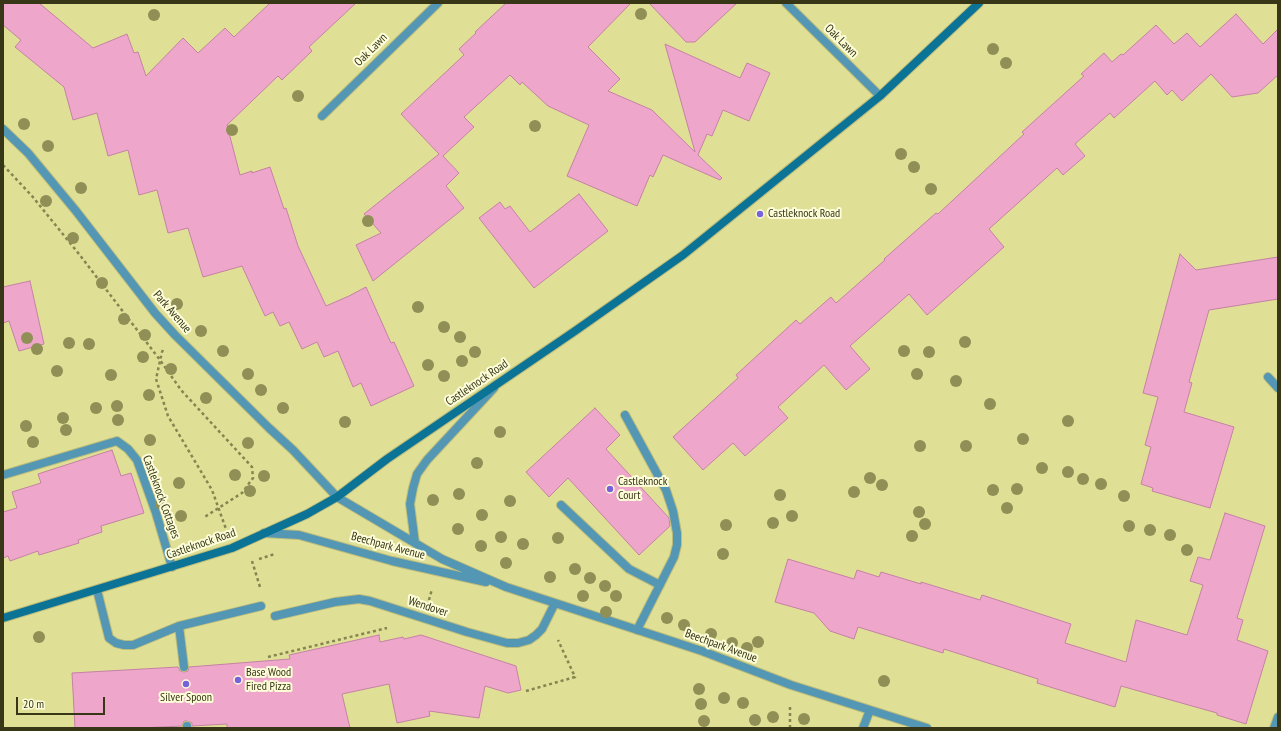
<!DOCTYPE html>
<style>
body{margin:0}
#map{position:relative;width:1281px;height:731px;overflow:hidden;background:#dfdf95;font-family:"PT Sans Narrow",sans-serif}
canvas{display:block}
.frame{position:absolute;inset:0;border:4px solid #373718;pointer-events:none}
.scale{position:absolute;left:16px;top:697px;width:89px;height:18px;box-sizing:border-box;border:2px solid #373718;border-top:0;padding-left:5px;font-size:12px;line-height:14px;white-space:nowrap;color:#373718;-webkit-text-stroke:3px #fdfdd9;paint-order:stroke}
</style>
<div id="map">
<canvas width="1281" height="731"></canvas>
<div class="frame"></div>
<div class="scale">20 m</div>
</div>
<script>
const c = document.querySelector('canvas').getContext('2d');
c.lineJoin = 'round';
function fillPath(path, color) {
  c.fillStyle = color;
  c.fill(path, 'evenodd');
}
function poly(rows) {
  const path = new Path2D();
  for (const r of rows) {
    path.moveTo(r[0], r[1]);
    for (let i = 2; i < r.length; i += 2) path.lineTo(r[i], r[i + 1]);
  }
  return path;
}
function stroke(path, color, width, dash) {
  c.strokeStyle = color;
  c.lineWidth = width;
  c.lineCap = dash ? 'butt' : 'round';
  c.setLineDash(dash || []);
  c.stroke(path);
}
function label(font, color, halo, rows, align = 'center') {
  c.font = font + ' "PT Sans Narrow",sans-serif';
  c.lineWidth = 4;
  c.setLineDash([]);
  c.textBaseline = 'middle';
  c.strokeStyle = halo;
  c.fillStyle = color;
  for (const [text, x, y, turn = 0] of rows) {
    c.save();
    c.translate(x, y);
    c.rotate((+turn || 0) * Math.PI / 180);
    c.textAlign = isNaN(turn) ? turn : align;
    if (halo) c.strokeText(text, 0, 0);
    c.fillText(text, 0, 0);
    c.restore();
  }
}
const building = poly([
 [3,3,39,3,93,48,127,34,134,53,138,52,146,76,183,38,198,53,225,28,234,37,270,3,356,3,309,47,312,51,282,80,278,76,227,125,240,175,252,171,252,173,270,167,284,209,286,208,298,246,326,306,349,296,366,287,391,343,394,342,414,386,371,406,361,383,353,387,338,351,324,357,317,342,302,349,289,322,280,326,273,312,265,316,242,266,203,277,188,228,168,233,157,190,139,195,128,150,108,156,97,113,73,120,64,87,15,47,21,40,3,25,3,3],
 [506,3,631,3,588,47,620,79,608,91,652,110,695,152,665,44,740,78,747,63,770,73,749,121,723,110,712,136,707,134,698,155,722,178,720,180,663,155,653,177,650,175,637,206,567,176,589,125,548,106,522,82,520,85,510,75,464,117,474,127,443,156,459,173,446,186,464,208,373,281,356,245,381,233,364,214,439,154,401,114,464,55,459,49,476,33,475,32,506,3],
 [649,3,737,3,695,42,686,42,649,3],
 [1236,14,1263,44,1278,29,1278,75,1258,93,1232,97,1211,74,1182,101,1172,90,1167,95,1155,81,1114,118,1110,113,1075,144,1085,156,1063,175,1057,168,989,229,1004,247,927,315,909,294,850,346,870,369,846,390,824,365,778,407,788,418,745,456,733,443,703,470,673,437,738,378,736,375,796,320,800,324,831,297,836,303,885,260,884,259,936,213,938,214,1024,134,1022,132,1084,76,1081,74,1104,53,1112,62,1121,54,1123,55,1156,25,1174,44,1187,33,1200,47,1236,14],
 [579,194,608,231,534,288,479,218,500,202,505,209,510,206,530,232,579,194],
 [1180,254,1196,270,1278,257,1278,299,1209,310,1189,382,1192,383,1184,412,1234,427,1210,508,1152,491,1153,488,1141,484,1151,447,1145,445,1158,397,1143,393,1180,254],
 [30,281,44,344,19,351,9,321,3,323,3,287,30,281],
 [595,408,620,435,606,449,669,518,670,526,639,555,568,478,549,497,526,472,595,408],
 [112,450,121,476,131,473,144,513,101,526,102,532,78,540,79,543,39,555,38,551,10,561,8,556,3,558,3,512,17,508,12,492,41,483,38,474,112,450],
 [1225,513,1265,526,1237,618,1243,620,1237,640,1268,651,1246,724,1217,715,1217,713,1121,686,1115,707,1037,683,1038,679,944,649,943,653,858,627,854,639,830,631,814,613,775,602,788,559,854,579,857,570,879,577,881,572,921,584,921,582,980,600,982,595,1071,624,1065,643,1126,662,1136,620,1187,635,1203,585,1190,581,1198,557,1210,560,1225,513],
 [379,635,380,642,403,637,404,639,421,635,516,666,521,690,508,693,485,686,479,718,429,711,430,716,397,723,389,684,342,694,350,728,227,728,227,724,192,726,192,723,187,721,184,721,182,726,141,728,75,728,72,673,178,667,180,671,184,672,188,671,189,667,290,659,289,655,379,635]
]);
const path = poly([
 [3,165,32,196,79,254,160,360,181,390,252,467,253,478,242,493,203,518],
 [163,350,162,352,156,379,168,416,212,490,226,529],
 [259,559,275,554],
 [252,561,260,587],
 [429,600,432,589],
 [268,657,387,628],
 [526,691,575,677,558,640],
 [790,728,790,705]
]);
const lane = poly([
 [3,475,117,441,128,449,137,460,156,513,172,567],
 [97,590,109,638,116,643,124,645,133,645,179,626,261,606],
 [179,626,184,667],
 [187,726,187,728]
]);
const street = poly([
 [786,3,880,96],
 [322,116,438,3],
 [3,129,28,153,76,211,155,313,175,335,269,428,293,450,337,497,442,559,506,587,702,651,791,685,927,728],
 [1268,377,1278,388],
 [625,415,666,490,673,511,677,533,677,545,674,557,637,630],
 [561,505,629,569,660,585],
 [264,533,299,535,392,561,486,582],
 [415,543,410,504,413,488,417,474,427,460,494,388],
 [275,616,335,602,359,599,370,601,467,632,507,643,518,643,529,640,536,635,542,629,555,603],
 [863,728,870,710],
 [1274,728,1278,717]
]);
const secondary = poly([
 [3,618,232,548,307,514,337,497,387,459,575,331,683,255,880,96,979,3]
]);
const trees = [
 [641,14],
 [154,15],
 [993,49],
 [1006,63],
 [298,96],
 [24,124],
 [535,126],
 [232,130],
 [48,146],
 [901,154],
 [914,167],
 [81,188],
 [931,189],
 [46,201],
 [368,221],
 [73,238],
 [102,283],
 [177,304],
 [418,307],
 [124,319],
 [444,327],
 [201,331],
 [145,335],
 [460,337],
 [27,338],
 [965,342],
 [69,343],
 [89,344],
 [37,349],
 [223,351],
 [904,351],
 [475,352],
 [929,352],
 [143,357],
 [462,361],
 [428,365],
 [171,369],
 [57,371],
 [248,374],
 [917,374],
 [111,375],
 [444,376],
 [956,381],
 [261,390],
 [149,395],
 [206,398],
 [990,404],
 [117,406],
 [96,408],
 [283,408],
 [63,418],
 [118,420],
 [1068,421],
 [345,422],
 [26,426],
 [66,430],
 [500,432],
 [1023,439],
 [150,440],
 [33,442],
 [248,443],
 [920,446],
 [966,446],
 [477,463],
 [1042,468],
 [1068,472],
 [235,475],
 [264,476],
 [870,478],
 [1083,479],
 [179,483],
 [1101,484],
 [882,485],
 [1017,489],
 [993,490],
 [250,491],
 [854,492],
 [459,494],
 [780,495],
 [1124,496],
 [433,500],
 [510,501],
 [161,504],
 [1007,508],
 [919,512],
 [482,515],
 [181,516],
 [792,516],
 [773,523],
 [925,524],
 [726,525],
 [1129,526],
 [458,529],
 [1150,530],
 [1170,535],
 [912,536],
 [501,537],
 [558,538],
 [523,544],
 [481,546],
 [1187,550],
 [723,554],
 [506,563],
 [575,569],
 [550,577],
 [590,578],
 [605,586],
 [583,596],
 [616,596],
 [606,612],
 [667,618],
 [684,625],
 [711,634],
 [39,637],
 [758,642],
 [732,643],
 [747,648],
 [884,681],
 [699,689],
 [724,698],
 [743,703],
 [701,704],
 [773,717],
 [804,719],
 [755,720],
 [704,721]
];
const markers = [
 [760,214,4,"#7862dc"],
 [610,489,4,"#7862dc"],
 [238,680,4,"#7862dc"],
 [186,684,4,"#7862dc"]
];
const streetNames = [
 ["Oak Lawn",841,41,45],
 ["Oak Lawn",371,50,-45],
 ["Park Avenue",172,312,49],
 ["Castleknock Road",477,383,-34],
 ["Castleknock Cottages",161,497,70],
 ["Castleknock Road",201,544,-19],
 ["Beechpark Avenue",388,546,15],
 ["Wendover",428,607,18],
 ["Beechpark Avenue",721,646,20]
];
const poiNames = [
 ["Castleknock Road",768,214],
 ["Castleknock",618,482],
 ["Court",618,496],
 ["Base Wood",246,673],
 ["Fired Pizza",246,687],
 ["Silver Spoon",186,698,"center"]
];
fillPath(building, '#eea7cb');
stroke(building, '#c581a4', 1);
stroke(lane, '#bdbd7c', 10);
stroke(street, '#bdbd7c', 10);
stroke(secondary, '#bdbd7c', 10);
stroke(path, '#858552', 2.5, [3, 3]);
stroke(lane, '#5397b4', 8);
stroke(street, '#5397b4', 8);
stroke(secondary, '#0b7395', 8);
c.fillStyle = '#8f8f56';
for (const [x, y] of trees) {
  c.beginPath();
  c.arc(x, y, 6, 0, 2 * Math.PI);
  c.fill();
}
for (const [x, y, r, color] of markers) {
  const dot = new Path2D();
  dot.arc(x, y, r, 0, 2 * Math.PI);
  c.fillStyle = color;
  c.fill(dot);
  stroke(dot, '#fdfdd9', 1.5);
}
label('12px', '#373718', '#fdfdd9', streetNames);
label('12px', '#373718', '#fdfdd9', poiNames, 'left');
</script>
